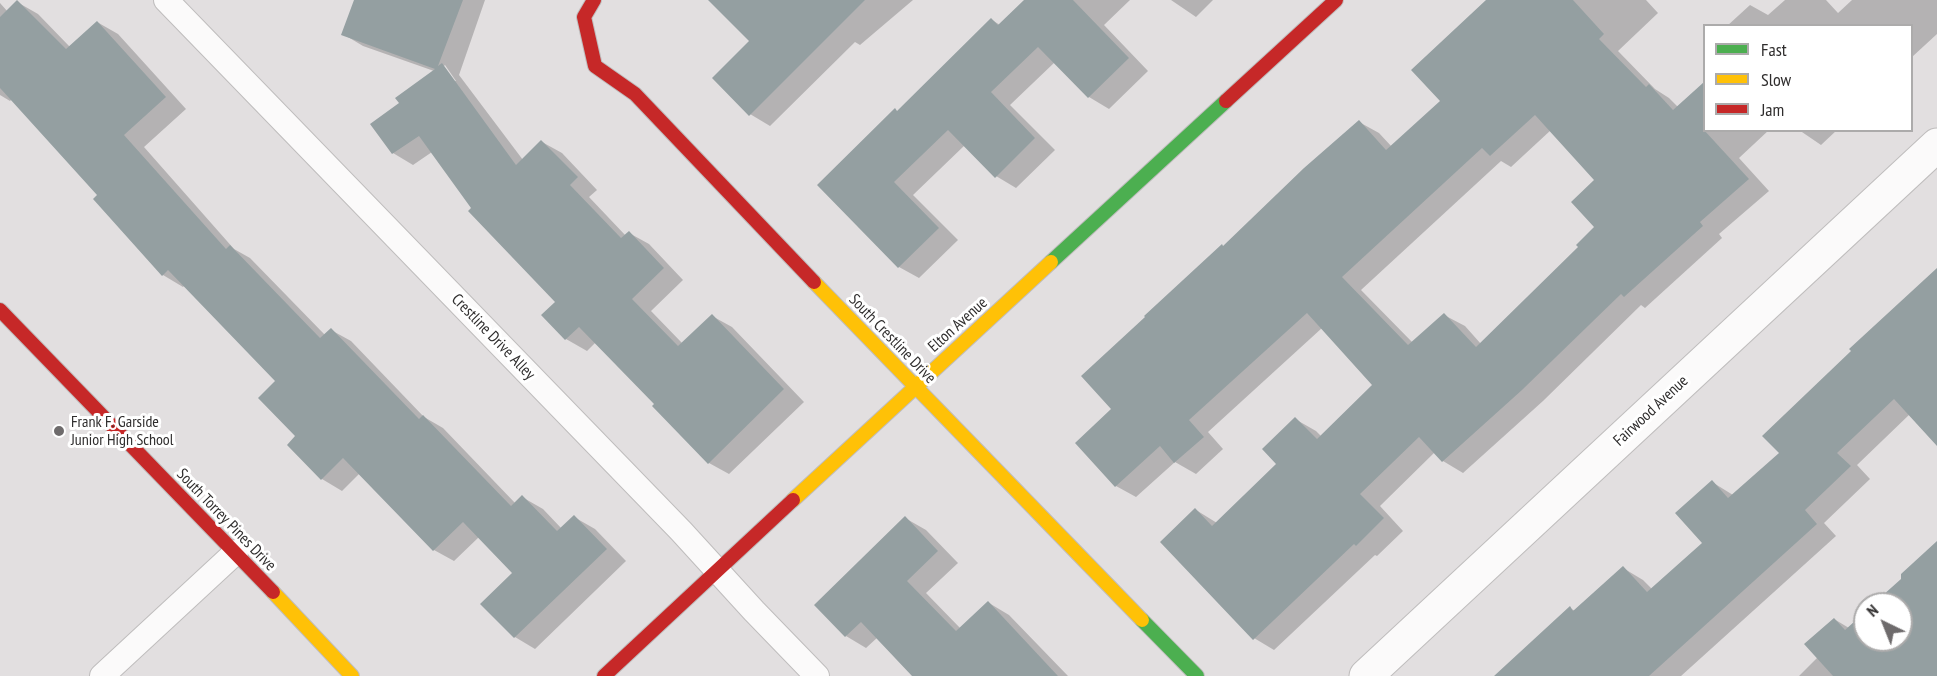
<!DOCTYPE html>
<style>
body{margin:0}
#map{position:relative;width:1937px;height:676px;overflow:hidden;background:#e2dfe0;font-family:"PT Sans Narrow",sans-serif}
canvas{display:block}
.legend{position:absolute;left:1703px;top:24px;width:210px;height:108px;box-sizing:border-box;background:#fff;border:2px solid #acabab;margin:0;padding:8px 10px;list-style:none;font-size:18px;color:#2f2d2d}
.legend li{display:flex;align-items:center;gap:12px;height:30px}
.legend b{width:30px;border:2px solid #acabab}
.north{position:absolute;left:1853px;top:592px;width:60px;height:60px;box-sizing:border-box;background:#fff;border:2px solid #acabab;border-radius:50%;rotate:317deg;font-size:16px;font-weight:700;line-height:24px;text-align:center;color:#2f2d2d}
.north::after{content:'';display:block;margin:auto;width:21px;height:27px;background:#6e6b6c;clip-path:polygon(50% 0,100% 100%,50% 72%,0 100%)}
</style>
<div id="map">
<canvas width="1937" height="676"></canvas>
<ul class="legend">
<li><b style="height:8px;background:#4caf50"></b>Fast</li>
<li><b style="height:8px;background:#ffc107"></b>Slow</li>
<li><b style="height:8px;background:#c62828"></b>Jam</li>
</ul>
<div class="north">N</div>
</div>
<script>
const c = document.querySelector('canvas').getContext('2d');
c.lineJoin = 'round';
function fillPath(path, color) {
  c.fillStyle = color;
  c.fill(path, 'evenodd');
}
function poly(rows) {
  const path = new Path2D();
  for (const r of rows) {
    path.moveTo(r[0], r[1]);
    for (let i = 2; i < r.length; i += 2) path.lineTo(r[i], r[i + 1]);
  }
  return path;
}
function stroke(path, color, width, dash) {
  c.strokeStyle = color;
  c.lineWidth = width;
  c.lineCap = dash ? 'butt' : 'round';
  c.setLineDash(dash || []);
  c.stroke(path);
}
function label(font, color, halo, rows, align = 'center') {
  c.font = font + ' "PT Sans Narrow",sans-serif';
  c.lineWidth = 6;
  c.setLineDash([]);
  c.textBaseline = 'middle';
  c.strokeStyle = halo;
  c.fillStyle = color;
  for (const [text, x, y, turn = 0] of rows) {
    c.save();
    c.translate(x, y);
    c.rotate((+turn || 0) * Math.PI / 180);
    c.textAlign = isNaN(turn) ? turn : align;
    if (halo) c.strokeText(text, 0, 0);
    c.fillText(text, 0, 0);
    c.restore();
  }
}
const shadow = poly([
 [355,0,485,0,459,75,523,160,542,142,562,153,597,190,589,197,626,236,629,233,649,244,683,280,651,311,683,344,712,316,732,327,804,402,729,474,709,463,656,404,596,342,587,351,566,339,543,315,557,302,473,208,432,152,413,165,393,153,372,125,401,104,434,71,363,46,343,34],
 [445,65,456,81,453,81,443,67],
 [710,0,913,0,860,45,855,42,770,126,750,114,751,41],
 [1026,0,1130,0,1104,25,1148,71,1109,109,1089,97,1055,62,1010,105,1055,150,1016,188,996,176,965,145,913,195,958,240,919,278,899,267,819,185,898,112,992,20,1000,25],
 [1171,0,1213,0,1196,17],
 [1489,0,1646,0,1658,13,1618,51,1655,89,1669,98,1678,107,1704,84,1704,130,1769,130,1739,158,1769,191,1719,234,1722,238,1645,308,1641,305,1543,401,1463,473,1443,461,1435,452,1380,506,1403,531,1377,556,1375,555,1274,650,1254,638,1196,510,1217,523,1279,464,1295,419,1316,431,1322,437,1374,385,1322,328,1208,432,1223,449,1196,474,1175,462,1136,497,1116,486,1113,409,1224,247,1359,122,1379,133,1392,147,1442,101],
 [1551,130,1597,181,1596,227,1580,247,1481,344,1465,326,1444,315,1413,343,1361,290,1501,161,1511,167],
 [1785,0,1826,0,1838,13,1852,0,1937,0,1937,34,1912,57,1912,26,1727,26,1750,5,1768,15],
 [17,2,38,14,70,47,97,22,118,34,186,109,144,147,234,249,250,258,325,335,331,330,351,341,424,417,443,428,516,504,522,497,543,509,562,529,574,517,595,529,626,561,535,649,515,637,482,604,514,573,479,537,454,561,434,550,360,473,342,491,322,479,297,436,277,381,185,285,183,287,163,275,99,196,12,99,10,101,0,95,0,3,8,12],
 [1799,130,1837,130,1821,145],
 [1937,270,1937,436,1910,414,1857,465,1870,479,1824,523,1836,536,1681,676,1496,676,1570,608,1575,611,1623,568,1643,580,1653,590,1704,543,1712,482,1733,495,1781,453],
 [905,518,926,530,958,563,926,593,961,629,989,603,1009,615,1068,676,914,676,878,637,866,648,846,636],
 [1937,543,1937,676,1799,676,1818,657,1834,619,1849,628,1865,614,1865,640,1901,640,1901,604,1876,604,1920,563]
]);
const building = poly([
 [17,0,66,49,97,21,166,97,124,135,226,249,230,245,320,338,331,328,419,419,423,415,511,506,522,495,557,531,574,515,607,549,514,638,480,604,512,573,463,522,433,551,343,458,321,480,287,445,295,436,258,398,275,381,168,270,162,276,93,199,97,195,0,88,0,17],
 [354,0,463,0,438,66,442,63,516,165,541,140,578,177,570,185,621,238,629,231,664,268,632,299,678,346,712,314,784,389,708,464,652,406,654,404,579,327,565,340,541,315,555,302,468,211,471,208,419,136,392,154,370,124,399,103,395,98,435,69,341,35],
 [708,0,865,0,749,116,712,78,749,41],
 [1024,0,1073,0,1129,58,1088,98,1038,47,991,92,1035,138,995,178,948,130,894,182,939,228,898,268,817,185,895,108,897,111,991,18,998,25],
 [1486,0,1573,0,1604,34,1599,39,1646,87,1649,84,1673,110,1704,82,1704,130,1749,179,1700,222,1703,226,1624,297,1621,294,1522,390,1442,462,1419,437,1360,494,1384,518,1356,546,1354,544,1253,640,1160,542,1195,508,1212,526,1276,464,1262,449,1295,417,1317,439,1372,385,1307,313,1189,420,1204,437,1174,463,1160,446,1115,487,1075,443,1111,409,1081,376,1145,317,1144,316,1222,244,1223,246,1304,168,1359,120,1386,150,1440,101,1411,70],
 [1535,115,1594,180,1571,202,1594,227,1576,245,1578,247,1476,347,1444,313,1408,345,1342,277,1482,148,1490,156],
 [1937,268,1937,446,1894,399,1837,453,1851,466,1805,510,1817,524,1649,676,1494,676,1570,606,1573,611,1623,566,1647,592,1702,543,1675,513,1712,480,1728,498,1779,453,1762,436,1851,351,1849,349],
 [905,516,938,551,907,581,956,631,988,601,1058,676,912,676,861,622,845,637,814,605],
 [1937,541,1937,676,1833,676,1804,644,1834,618,1845,630,1865,612,1865,640,1901,640,1901,604,1873,604,1901,579,1901,574]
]);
const lane = poly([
 [166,0,681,531,754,611,817,676],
 [102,676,236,552]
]);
const street = poly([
 [1366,676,1937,145]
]);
const fast = poly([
 [1051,262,1226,101],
 [1142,620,1197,676]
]);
const slow = poly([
 [814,282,1142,620],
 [793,500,1051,262],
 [273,592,352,676]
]);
const jam = poly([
 [594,0,584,17,595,66,635,94,814,282],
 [1226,101,1336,0],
 [0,310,273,592],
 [604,676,793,500]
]);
const markers = [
 [59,431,6,"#6e6b6c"]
];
const streetNames = [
 ["Elton Avenue",958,325,-42],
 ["Crestline Drive Alley",493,337,46],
 ["South Crestline Drive",892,339,46],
 ["Fairwood Avenue",1651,411,-43],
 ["South Torrey Pines Drive",226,520,46]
];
const poiNames = [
 ["Frank F. Garside",71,422],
 ["Junior High School",71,440]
];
fillPath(shadow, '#0003');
fillPath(building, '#949fa1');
stroke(lane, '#bfbdbd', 26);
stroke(street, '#bfbdbd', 35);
stroke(fast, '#bfbdbd', 16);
stroke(slow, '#bfbdbd', 16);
stroke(jam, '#bfbdbd', 16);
stroke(lane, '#fbfafa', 24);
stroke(street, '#fbfafa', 33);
stroke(fast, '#4caf50', 14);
stroke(slow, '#ffc107', 14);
stroke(jam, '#c62828', 14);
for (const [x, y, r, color] of markers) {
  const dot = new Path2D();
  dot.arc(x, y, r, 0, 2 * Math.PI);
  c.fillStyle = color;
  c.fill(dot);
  stroke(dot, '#fff', 2);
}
label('16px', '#2f2d2d', '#fff', streetNames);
label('16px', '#2f2d2d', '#fff', poiNames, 'left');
</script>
